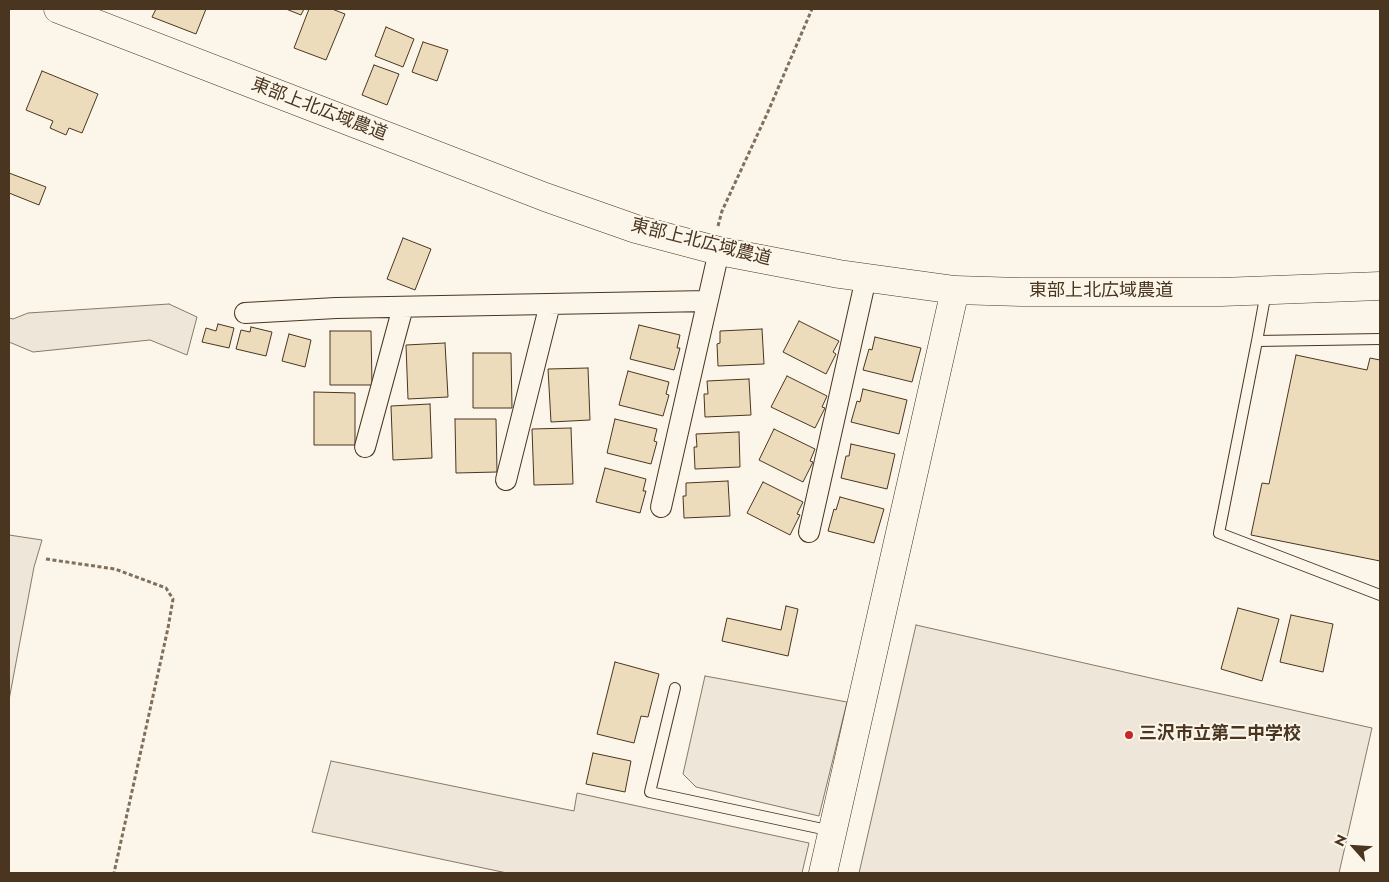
<!DOCTYPE html>
<meta charset="utf-8">
<style>
body{margin:0}
#map{position:relative;width:1389px;height:882px;overflow:hidden;background:#fbf6e9;font-family:Jost,sans-serif}
canvas{display:block}
.frame{position:absolute;inset:0;border:10px solid #4a3520;pointer-events:none}
.north{position:absolute;left:1329px;top:822px;width:50px;height:50px;-webkit-text-stroke:4px #fbf6e9;paint-order:stroke;rotate:296deg;font-size:14px;font-weight:700;line-height:20px;text-align:center;color:#4a3520}
.north::after{content:'';display:block;margin:auto;width:18px;height:22px;background:#4a3520;clip-path:polygon(50% 0,100% 100%,50% 72%,0 100%)}
</style>
<div id="map">
<canvas width="1389" height="882"></canvas>
<div class="frame"></div>
<div class="north">N</div>
</div>
<script>
const c = document.querySelector('canvas').getContext('2d');
c.lineJoin = 'round';
function fillPath(path, color) {
  c.fillStyle = color;
  c.fill(path, 'evenodd');
}
function poly(rows) {
  const path = new Path2D();
  for (const r of rows) {
    path.moveTo(r[0], r[1]);
    for (let i = 2; i < r.length; i += 2) path.lineTo(r[i], r[i + 1]);
  }
  return path;
}
function stroke(path, color, width, dash) {
  c.strokeStyle = color;
  c.lineWidth = width;
  c.lineCap = dash ? 'butt' : 'round';
  c.setLineDash(dash || []);
  c.stroke(path);
}
function label(font, color, halo, rows, align = 'center') {
  c.font = font + ' Jost,"Noto Sans JP",sans-serif';
  c.lineWidth = 4;
  c.setLineDash([]);
  c.textBaseline = 'middle';
  c.strokeStyle = halo;
  c.fillStyle = color;
  for (const [text, x, y, turn = 0] of rows) {
    c.save();
    c.translate(x, y);
    c.rotate((+turn || 0) * Math.PI / 180);
    c.textAlign = isNaN(turn) ? turn : align;
    if (halo) c.strokeText(text, 0, 0);
    c.fillText(text, 0, 0);
    c.restore();
  }
}
const green = poly([
 [169,304,197,317,187,355,150,340,33,352,9,342,9,318,13,319,28,313,169,304],
 [9,535,42,540,34,567,9,700,9,535],
 [916,625,1372,728,1339,873,859,873,916,625],
 [705,676,847,702,819,816,696,787,683,774,705,676],
 [331,761,574,811,577,793,809,843,802,873,507,873,312,832,331,761]
]);
const building = poly([
 [156,9,206,9,196,34,152,17,156,9],
 [286,9,304,9,301,15,286,9],
 [309,9,332,9,345,14,326,60,294,48,309,9],
 [386,27,414,39,403,67,375,56,386,27],
 [423,42,448,50,437,81,412,72,423,42],
 [374,65,399,74,387,105,362,95,374,65],
 [42,71,98,94,82,133,69,128,66,135,50,128,53,121,26,110,42,71],
 [9,173,46,187,39,205,9,193,9,173],
 [403,238,431,249,415,290,387,279,403,238],
 [799,321,839,341,833,352,836,354,826,374,783,352,799,321],
 [218,324,234,328,229,348,202,342,206,328,216,331,218,324],
 [639,325,680,335,677,348,680,348,674,370,630,359,639,325],
 [251,327,272,332,266,356,236,349,241,330,250,332,251,327],
 [762,329,764,364,718,366,717,344,720,343,720,331,762,329],
 [330,331,371,331,372,385,330,385,330,331],
 [289,334,311,340,305,367,282,361,289,334],
 [875,337,921,348,912,382,863,370,869,349,872,350,875,337],
 [445,343,448,397,408,399,406,345,445,343],
 [473,353,511,353,512,408,473,408,473,353],
 [1296,355,1367,370,1370,358,1380,360,1380,561,1251,535,1262,483,1269,484,1296,355],
 [588,368,590,420,551,422,548,369,588,368],
 [628,371,669,382,666,394,669,395,663,416,619,405,628,371],
 [787,376,827,396,822,407,825,408,815,428,771,407,787,376],
 [749,379,751,415,705,417,704,394,708,394,707,381,749,379],
 [863,389,907,400,899,434,851,422,857,401,860,402,863,389],
 [314,392,355,393,355,445,314,445,314,392],
 [430,404,432,458,393,460,391,406,430,404],
 [455,419,496,419,497,472,456,473,455,419],
 [615,419,657,429,654,441,657,442,651,464,607,453,615,419],
 [571,428,573,484,534,485,532,429,571,428],
 [774,429,815,449,810,461,813,462,803,482,759,460,774,429],
 [739,432,740,467,695,469,694,447,697,447,696,434,739,432],
 [851,444,895,454,887,489,841,478,846,456,849,456,851,444],
 [605,468,646,479,643,491,646,491,640,513,596,502,605,468],
 [728,481,730,516,684,518,683,496,686,496,686,483,728,481],
 [763,482,803,502,797,514,800,515,790,535,747,513,763,482],
 [840,497,884,509,874,543,828,531,834,509,836,510,840,497],
 [786,606,798,609,788,656,722,641,727,618,781,630,786,606],
 [1238,608,1279,619,1262,681,1221,669,1238,608],
 [1291,615,1333,624,1323,672,1280,662,1291,615],
 [615,662,659,674,648,717,641,716,634,743,597,734,615,662],
 [593,753,631,761,625,792,586,784,593,753]
]);
const path = poly([
 [718,226,722,211,767,114,812,9],
 [46,559,115,569,166,588,173,599,168,628,114,873]
]);
const lane = poly([
 [1380,339,1257,341,1219,533,1380,595],
 [1257,341,1266,292],
 [675,688,650,792,832,831]
]);
const street = poly([
 [245,313,336,308,707,301],
 [365,447,403,307],
 [506,480,550,304],
 [661,507,719,251],
 [809,532,866,278]
]);
const secondary = poly([
 [58,9,545,197,636,229,719,251,839,274,955,290,1021,292,1221,292,1380,286],
 [823,873,955,290]
]);
const markers = [
 [1129,735,5,"#c62828"]
];
const streetNames = [
 ["東部上北広域農道",319,110,21],
 ["東部上北広域農道",701,243,14],
 ["東部上北広域農道",1101,292]
];
const poiNames = [
 ["三沢市立第二中学校",1139,735]
];
fillPath(green, '#ede6d9');
stroke(green, '#887966', 1);
fillPath(building, '#ecdcbc');
stroke(building, '#4a3520', 1);
stroke(lane, '#4a3520', 12);
stroke(street, '#4a3520', 22);
stroke(secondary, '#4a3520', 29);
stroke(path, '#7f6f5c', 3, [4, 2.5]);
stroke(lane, '#fbf6e9', 10);
stroke(street, '#fbf6e9', 20);
stroke(secondary, '#fbf6e9', 28);
for (const [x, y, r, color] of markers) {
  const dot = new Path2D();
  dot.arc(x, y, r, 0, 2 * Math.PI);
  c.fillStyle = color;
  c.fill(dot);
  stroke(dot, '#fbf6e9', 2);
}
label('18px', '#4a3520', '#fbf6e9', streetNames);
label('bold 18px', '#4a3520', '#fbf6e9', poiNames, 'left');
</script>
